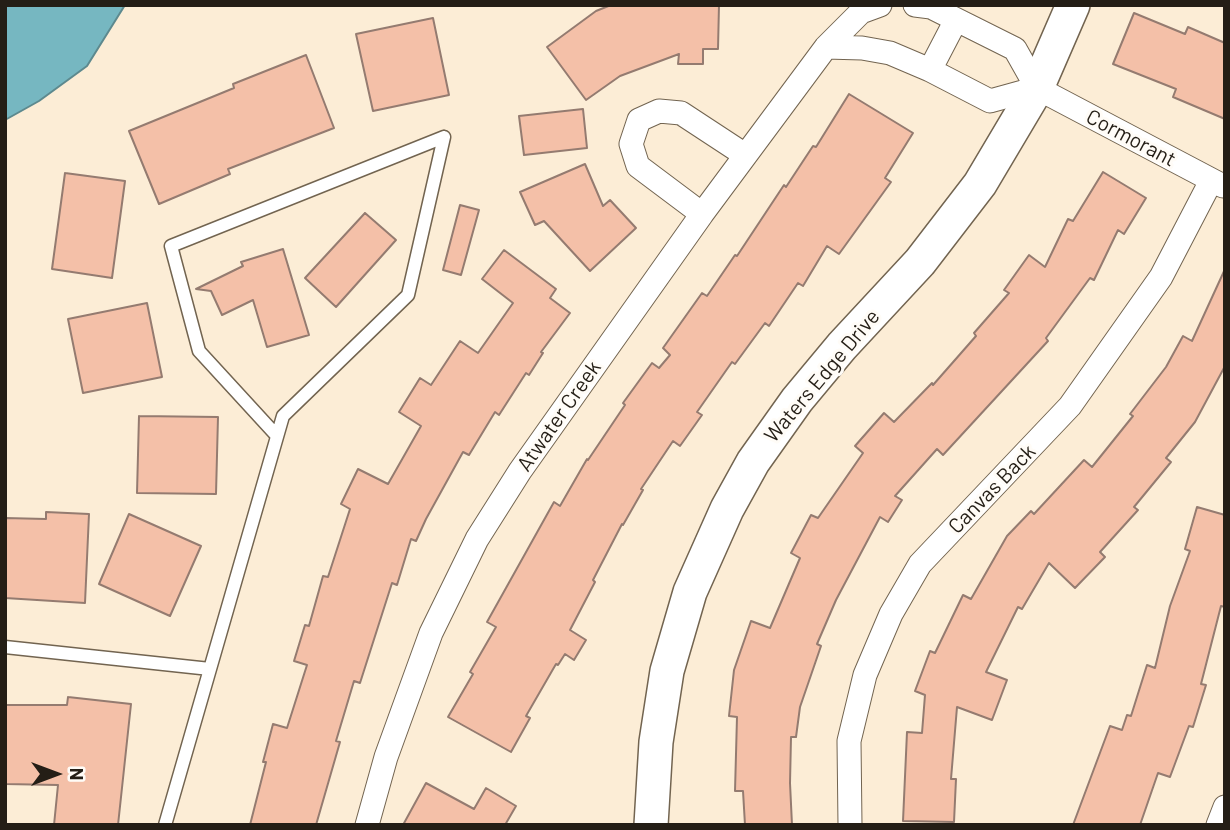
<!DOCTYPE html>
<style>
body{margin:0}
#map{position:relative;width:1230px;height:830px;overflow:hidden;background:#fcedd6;font-family:Barlow,sans-serif}
canvas{display:block}
.frame{position:absolute;inset:0;border:7px solid #241e16;pointer-events:none}
.north{position:absolute;left:21px;top:739px;width:70px;height:70px;-webkit-text-stroke:5px #fffcf7;paint-order:stroke;rotate:90deg;font-size:19px;font-weight:700;line-height:28px;text-align:center;color:#241e16}
.north::after{content:'';display:block;margin:auto;width:24px;height:32px;background:#241e16;clip-path:polygon(50% 0,100% 100%,50% 72%,0 100%)}
</style>
<div id="map">
<canvas width="1230" height="830"></canvas>
<div class="frame"></div>
<div class="north">N</div>
</div>
<script>
const c = document.querySelector('canvas').getContext('2d');
c.lineJoin = 'round';
function fillPath(path, color) {
  c.fillStyle = color;
  c.fill(path, 'evenodd');
}
function poly(rows) {
  const path = new Path2D();
  for (const r of rows) {
    path.moveTo(r[0], r[1]);
    for (let i = 2; i < r.length; i += 2) path.lineTo(r[i], r[i + 1]);
  }
  return path;
}
function stroke(path, color, width, dash) {
  c.strokeStyle = color;
  c.lineWidth = width;
  c.lineCap = dash ? 'butt' : 'round';
  c.setLineDash(dash || []);
  c.stroke(path);
}
function label(font, color, halo, rows, align = 'center') {
  c.font = font + ' Barlow,sans-serif';
  c.lineWidth = 6;
  c.setLineDash([]);
  c.textBaseline = 'middle';
  c.strokeStyle = halo;
  c.fillStyle = color;
  for (const [text, x, y, turn = 0] of rows) {
    c.save();
    c.translate(x, y);
    c.rotate((+turn || 0) * Math.PI / 180);
    c.textAlign = isNaN(turn) ? turn : align;
    if (halo) c.strokeText(text, 0, 0);
    c.fillText(text, 0, 0);
    c.restore();
  }
}
const water = poly([
 [5,5,125,5,87,66,39,101,5,120,5,5]
]);
const building = poly([
 [611,5,719,5,718,49,703,49,703,64,678,64,679,54,620,76,586,100,547,47,596,11,611,5],
 [1134,13,1185,34,1188,27,1225,43,1225,119,1173,97,1176,89,1113,64,1134,13],
 [433,18,449,95,373,111,356,34,433,18],
 [306,55,334,128,228,169,230,174,159,204,129,131,234,88,233,84,306,55],
 [849,94,913,133,885,178,891,182,839,254,827,246,803,286,798,283,769,326,765,323,735,364,732,362,697,412,702,415,680,446,673,441,641,489,643,490,623,525,622,524,593,580,595,582,570,630,586,640,574,660,565,654,558,665,556,664,526,716,530,718,511,752,448,717,473,674,470,672,496,627,487,622,554,502,560,506,587,459,588,460,625,405,623,403,652,363,659,368,670,355,663,348,702,293,707,296,735,255,737,256,784,185,786,187,813,146,816,147,849,94],
 [583,109,587,148,524,155,519,116,583,109],
 [585,164,603,206,610,200,636,228,590,271,544,221,535,225,520,192,585,164],
 [1103,172,1146,198,1124,234,1118,230,1094,280,1090,278,1046,338,1048,341,943,455,937,449,895,496,902,500,888,522,880,517,836,600,817,644,821,646,800,707,796,737,791,737,790,783,792,825,745,825,743,791,735,791,737,717,729,716,734,670,751,621,770,628,800,558,791,553,811,515,818,518,863,453,855,446,884,413,894,422,932,383,933,385,976,336,974,333,1009,293,1004,290,1029,255,1045,267,1068,219,1073,221,1103,172],
 [65,173,125,181,112,278,52,269,65,173],
 [460,205,479,210,461,275,443,270,460,205],
 [365,213,396,240,336,307,305,278,365,213],
 [283,249,309,335,267,347,253,300,222,315,211,291,196,289,243,266,241,262,283,249],
 [504,250,556,289,550,298,570,313,541,352,543,353,529,375,526,373,499,415,495,412,469,455,463,452,426,519,416,541,411,539,397,585,392,583,360,683,354,681,336,741,340,742,316,825,250,825,266,762,263,762,273,724,287,728,307,665,294,661,305,625,309,626,323,576,328,577,350,509,341,504,358,469,388,484,421,426,399,412,420,378,431,385,460,341,478,353,513,303,482,279,504,250],
 [1225,269,1225,366,1195,422,1166,458,1171,462,1134,507,1138,510,1100,552,1105,557,1075,588,1049,563,1022,609,1018,607,986,672,1007,680,992,720,957,707,951,779,956,779,954,822,903,821,907,732,922,733,925,695,915,691,930,651,935,653,963,595,971,599,1007,536,1031,511,1034,514,1084,460,1092,467,1133,416,1130,414,1166,367,1183,336,1192,341,1225,269],
 [147,303,162,377,83,393,68,319,147,303],
 [139,416,218,417,216,494,137,493,139,416],
 [1197,507,1225,515,1225,607,1221,606,1201,684,1206,685,1193,727,1189,726,1170,777,1158,773,1140,825,1073,825,1110,726,1122,730,1127,715,1131,716,1147,665,1155,668,1170,606,1190,551,1185,549,1197,507],
 [46,512,89,514,85,603,5,598,5,518,46,519,46,512],
 [129,514,201,546,170,616,99,584,129,514],
 [68,697,131,704,118,825,54,825,58,785,5,784,5,705,67,705,68,697],
 [426,783,474,809,486,788,516,806,505,825,403,825,426,783]
]);
const lane = poly([
 [277,436,199,351,171,246,444,137],
 [5,647,210,669],
 [165,825,283,416,408,295,444,137]
]);
const street = poly([
 [915,5,931,7,1015,49,1037,88],
 [826,47,862,48,890,53,930,70,990,101,1037,88],
 [930,70,956,20],
 [1037,88,1223,186],
 [702,214,638,166,631,144,639,120,659,111,681,113,745,155],
 [367,825,386,757,431,633,477,539,520,471,702,214,826,47,861,12,880,5],
 [850,825,849,741,865,675,891,614,920,564,1070,406,1161,277,1211,181],
 [1218,825,1225,807]
]);
const secondary = poly([
 [651,825,656,742,667,671,690,592,727,509,753,462,797,400,842,346,920,262,980,184,1037,88,1073,5]
]);
const streetNames = [
 ["Cormorant",1131,138,28],
 ["Waters Edge Drive",822,376,-50],
 ["Atwater Creek",559,416,-55],
 ["Canvas Back",992,489,-46]
];
fillPath(water, '#76b7c1');
stroke(water, '#5d898e', 2);
fillPath(building, '#f4c0a8');
stroke(building, '#947b70', 2);
stroke(lane, '#726450', 15);
stroke(street, '#726450', 25);
stroke(secondary, '#726450', 36);
stroke(lane, '#fff', 12);
stroke(street, '#fff', 23);
stroke(secondary, '#fff', 33);
label('21px', '#241e16', '#fffcf7', streetNames);
</script>
